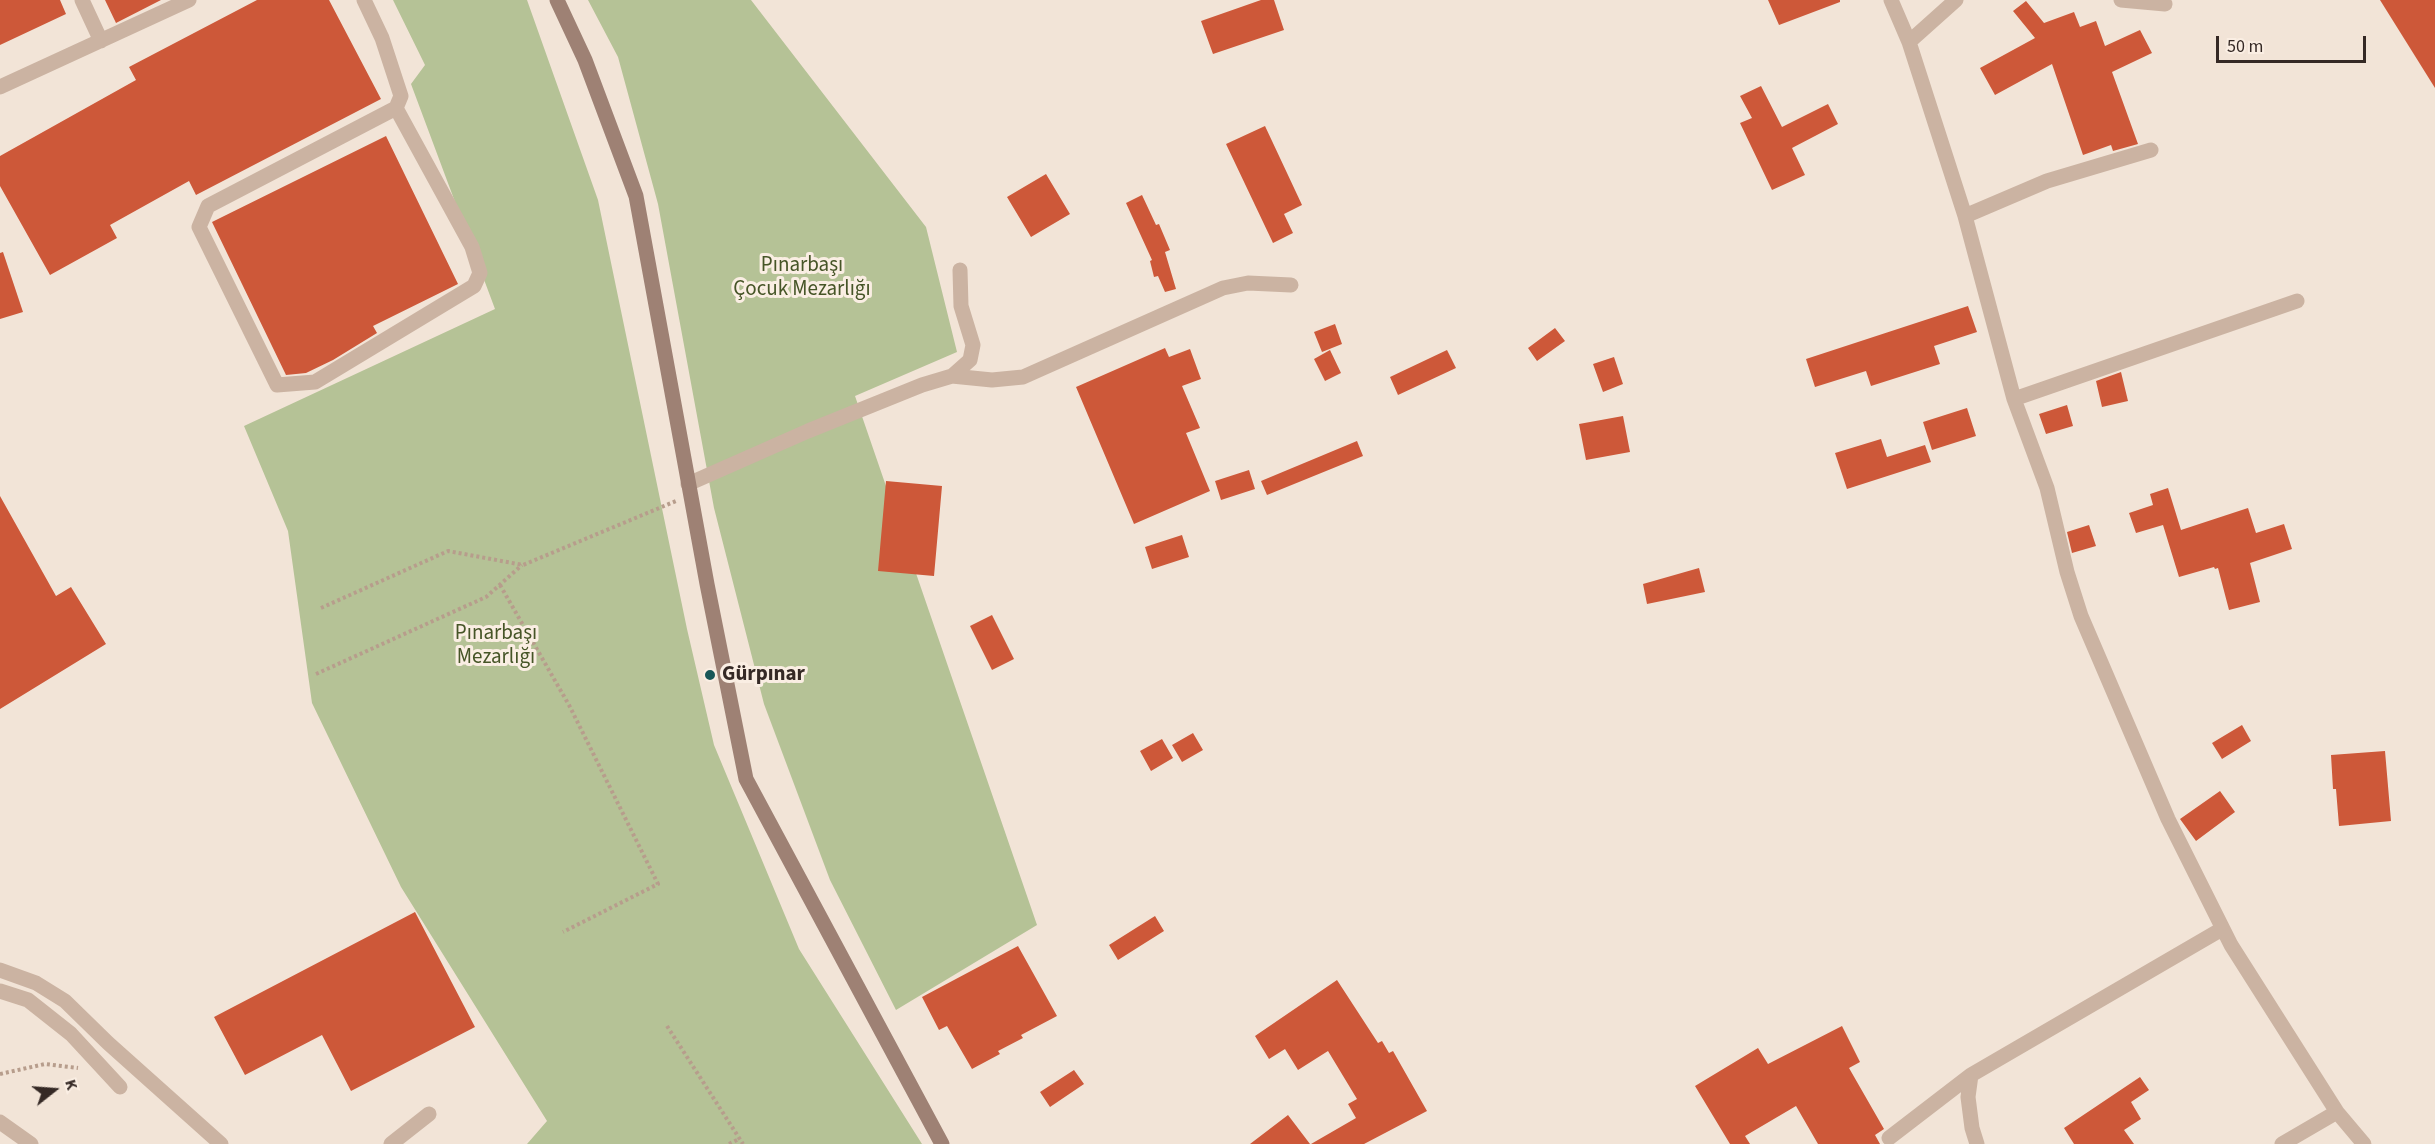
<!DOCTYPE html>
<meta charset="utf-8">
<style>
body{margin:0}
#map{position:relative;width:2435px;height:1144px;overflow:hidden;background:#f2e4d7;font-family:"Source Sans 3",sans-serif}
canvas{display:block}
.north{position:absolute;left:24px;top:1060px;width:60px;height:60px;-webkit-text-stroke:4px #faeee3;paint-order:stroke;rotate:73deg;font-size:16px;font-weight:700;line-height:24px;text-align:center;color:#352925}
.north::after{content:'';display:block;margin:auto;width:21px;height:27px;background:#352925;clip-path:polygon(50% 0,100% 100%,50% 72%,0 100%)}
.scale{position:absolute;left:2216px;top:36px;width:150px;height:27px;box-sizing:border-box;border:3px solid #352925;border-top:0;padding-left:8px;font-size:18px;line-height:21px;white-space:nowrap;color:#352925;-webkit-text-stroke:4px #faeee3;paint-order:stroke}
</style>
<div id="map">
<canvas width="2435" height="1144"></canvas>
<div class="north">K</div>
<div class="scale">50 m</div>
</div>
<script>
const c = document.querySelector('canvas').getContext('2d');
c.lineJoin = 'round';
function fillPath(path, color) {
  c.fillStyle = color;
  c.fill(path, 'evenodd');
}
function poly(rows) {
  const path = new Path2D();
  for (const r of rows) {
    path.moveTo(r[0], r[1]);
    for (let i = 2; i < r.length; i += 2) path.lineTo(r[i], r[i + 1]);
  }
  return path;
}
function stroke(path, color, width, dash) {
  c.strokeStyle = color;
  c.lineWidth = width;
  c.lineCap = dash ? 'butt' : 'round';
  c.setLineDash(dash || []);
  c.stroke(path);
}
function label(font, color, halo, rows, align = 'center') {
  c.font = font + ' "Source Sans 3",sans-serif';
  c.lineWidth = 6;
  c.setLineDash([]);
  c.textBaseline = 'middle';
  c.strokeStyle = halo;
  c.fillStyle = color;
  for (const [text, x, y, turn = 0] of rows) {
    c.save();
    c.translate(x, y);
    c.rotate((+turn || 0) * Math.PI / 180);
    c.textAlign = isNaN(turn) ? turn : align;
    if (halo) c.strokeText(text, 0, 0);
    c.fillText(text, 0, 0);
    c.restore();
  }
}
const green = poly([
 [393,0,527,0,598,200,687,629,714,745,799,949,922,1144,527,1144,547,1121,401,887,312,703,288,531,244,426,495,309,411,84,425,65],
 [588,0,751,0,926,227,957,352,855,396,1037,925,896,1010,830,880,764,704,714,508,658,204,618,57]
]);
const building = poly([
 [0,0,60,0,66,14,0,45],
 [105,0,161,0,116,23],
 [257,0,329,0,381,99,196,195,189,181,110,225,117,238,50,275,0,186,0,156,136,80,129,67],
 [1261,0,1274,0,1284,30,1213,54,1201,21],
 [1768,0,1840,0,1840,2,1779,25],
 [2380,0,2435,0,2435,88],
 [2026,1,2044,23,2074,12,2080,27,2096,21,2105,46,2140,30,2152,53,2112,72,2138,144,2113,151,2111,145,2083,155,2052,64,1995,95,1980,68,2035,38,2013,11],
 [1761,86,1782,127,1828,104,1838,124,1792,148,1805,175,1772,190,1740,123,1752,118,1740,96],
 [1265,126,1302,205,1284,214,1293,233,1273,243,1226,144],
 [386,136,458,284,373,326,377,333,333,360,306,373,286,375,212,222],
 [1046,174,1070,214,1031,237,1007,197],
 [1142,195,1156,225,1159,224,1170,250,1165,252,1176,289,1165,292,1158,276,1154,277,1150,261,1152,260,1126,203],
 [3,252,23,312,0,319,0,253],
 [1968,306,1977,332,1934,346,1940,364,1871,386,1866,371,1815,387,1806,359],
 [1335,324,1342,344,1322,352,1314,332],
 [1555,328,1565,341,1537,361,1528,348],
 [1165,348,1169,357,1190,349,1201,379,1182,386,1200,428,1186,433,1210,491,1134,524,1076,387],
 [1330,350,1341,373,1325,381,1314,359],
 [1447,350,1456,368,1398,395,1390,377],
 [1614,357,1623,384,1603,392,1593,364],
 [2121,372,2128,401,2102,407,2096,381],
 [2067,405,2073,426,2046,434,2039,414],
 [1967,408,1976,436,1932,450,1923,422],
 [1623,416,1630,452,1586,460,1579,424],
 [1881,439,1887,457,1925,445,1931,462,1847,489,1835,453],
 [1357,441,1363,456,1267,495,1261,481],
 [1249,470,1255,489,1221,500,1215,481],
 [886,481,942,486,934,576,878,571],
 [2168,488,2181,530,2248,508,2256,533,2284,524,2292,549,2250,563,2260,602,2229,610,2218,568,2215,569,2214,567,2179,577,2163,525,2136,533,2129,513,2153,505,2150,494],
 [0,496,56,596,71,587,106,644,0,709],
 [2089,525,2096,546,2072,553,2067,532],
 [1182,535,1189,557,1152,569,1145,547],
 [1699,568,1705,592,1647,604,1643,584],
 [992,615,1014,659,992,670,970,626],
 [2242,725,2251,741,2222,759,2212,743],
 [1193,733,1203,750,1182,762,1172,745],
 [1162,739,1173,758,1151,771,1140,751],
 [2385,751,2391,821,2339,826,2336,789,2333,789,2331,755],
 [2220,791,2235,812,2196,841,2180,819],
 [415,912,475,1027,351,1091,322,1035,245,1075,214,1017],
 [1155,916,1164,931,1118,960,1109,945],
 [1018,946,1057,1016,1021,1035,1023,1038,998,1051,1000,1054,972,1069,947,1026,939,1030,922,997],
 [1337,980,1378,1043,1382,1041,1389,1053,1393,1051,1427,1111,1364,1144,1311,1144,1356,1118,1348,1104,1357,1099,1328,1051,1298,1070,1285,1049,1269,1059,1255,1036],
 [1842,1026,1860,1062,1849,1068,1884,1129,1875,1135,1880,1144,1818,1144,1796,1106,1745,1136,1750,1144,1730,1144,1695,1086,1758,1048,1768,1064],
 [1074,1070,1084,1084,1050,1107,1040,1092],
 [2140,1077,2149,1090,2131,1102,2141,1119,2124,1130,2134,1144,2074,1144,2064,1128],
 [1288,1115,1310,1144,1250,1144]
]);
const path = poly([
 [500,585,569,705,658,884,563,932],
 [321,608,448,551,523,565,676,501],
 [316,674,486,597,522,565],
 [667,1026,743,1144],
 [0,1074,45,1064,78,1068],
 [729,1144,739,1139]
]);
const street = poly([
 [82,0,101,41],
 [364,0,382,38,401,96,396,108,208,206,199,227,277,385,315,382,474,286,480,273,472,247,396,108],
 [1891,0,1909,42,1965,216,2014,399,2047,488,2067,572,2081,616,2168,819,2231,945,2337,1112,2364,1144],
 [2121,0,2165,4],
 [1909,42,1956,0],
 [0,87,189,0],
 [1965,216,2047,181,2151,150],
 [952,376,970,360,973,345,961,306,960,270],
 [2014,399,2297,301],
 [688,484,808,431,922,385,952,376,992,380,1023,377,1223,288,1248,283,1291,285],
 [0,970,36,983,65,1001,108,1043,221,1144],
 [0,991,28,1000,71,1034,120,1087],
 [1971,1075,1968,1097,1972,1128,1977,1144],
 [0,1122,31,1144],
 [1889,1138,1971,1075,2222,929],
 [391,1144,429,1114],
 [2282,1144,2337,1112]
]);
const secondary = poly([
 [557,0,585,60,636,196,707,584,746,779,942,1144]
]);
const markers = [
 [710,675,6,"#185758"]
];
const parkNames = [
 ["Pınarbaşı",802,266],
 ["Çocuk Mezarlığı",802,290],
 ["Pınarbaşı",496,634],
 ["Mezarlığı",496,658]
];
const poiNames = [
 ["Gürpınar",722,675]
];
fillPath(green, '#b5c296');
fillPath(building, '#cd5839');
stroke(path, '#b79d8c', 4, [3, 3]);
stroke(street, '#cbb3a2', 15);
stroke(secondary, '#9e8174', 15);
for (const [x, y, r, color] of markers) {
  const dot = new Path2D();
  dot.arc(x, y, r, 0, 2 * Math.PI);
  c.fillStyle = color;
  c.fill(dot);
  stroke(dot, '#faeee3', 2);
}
label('21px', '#465527', '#faeee3', parkNames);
label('bold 21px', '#352925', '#faeee3', poiNames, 'left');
</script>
